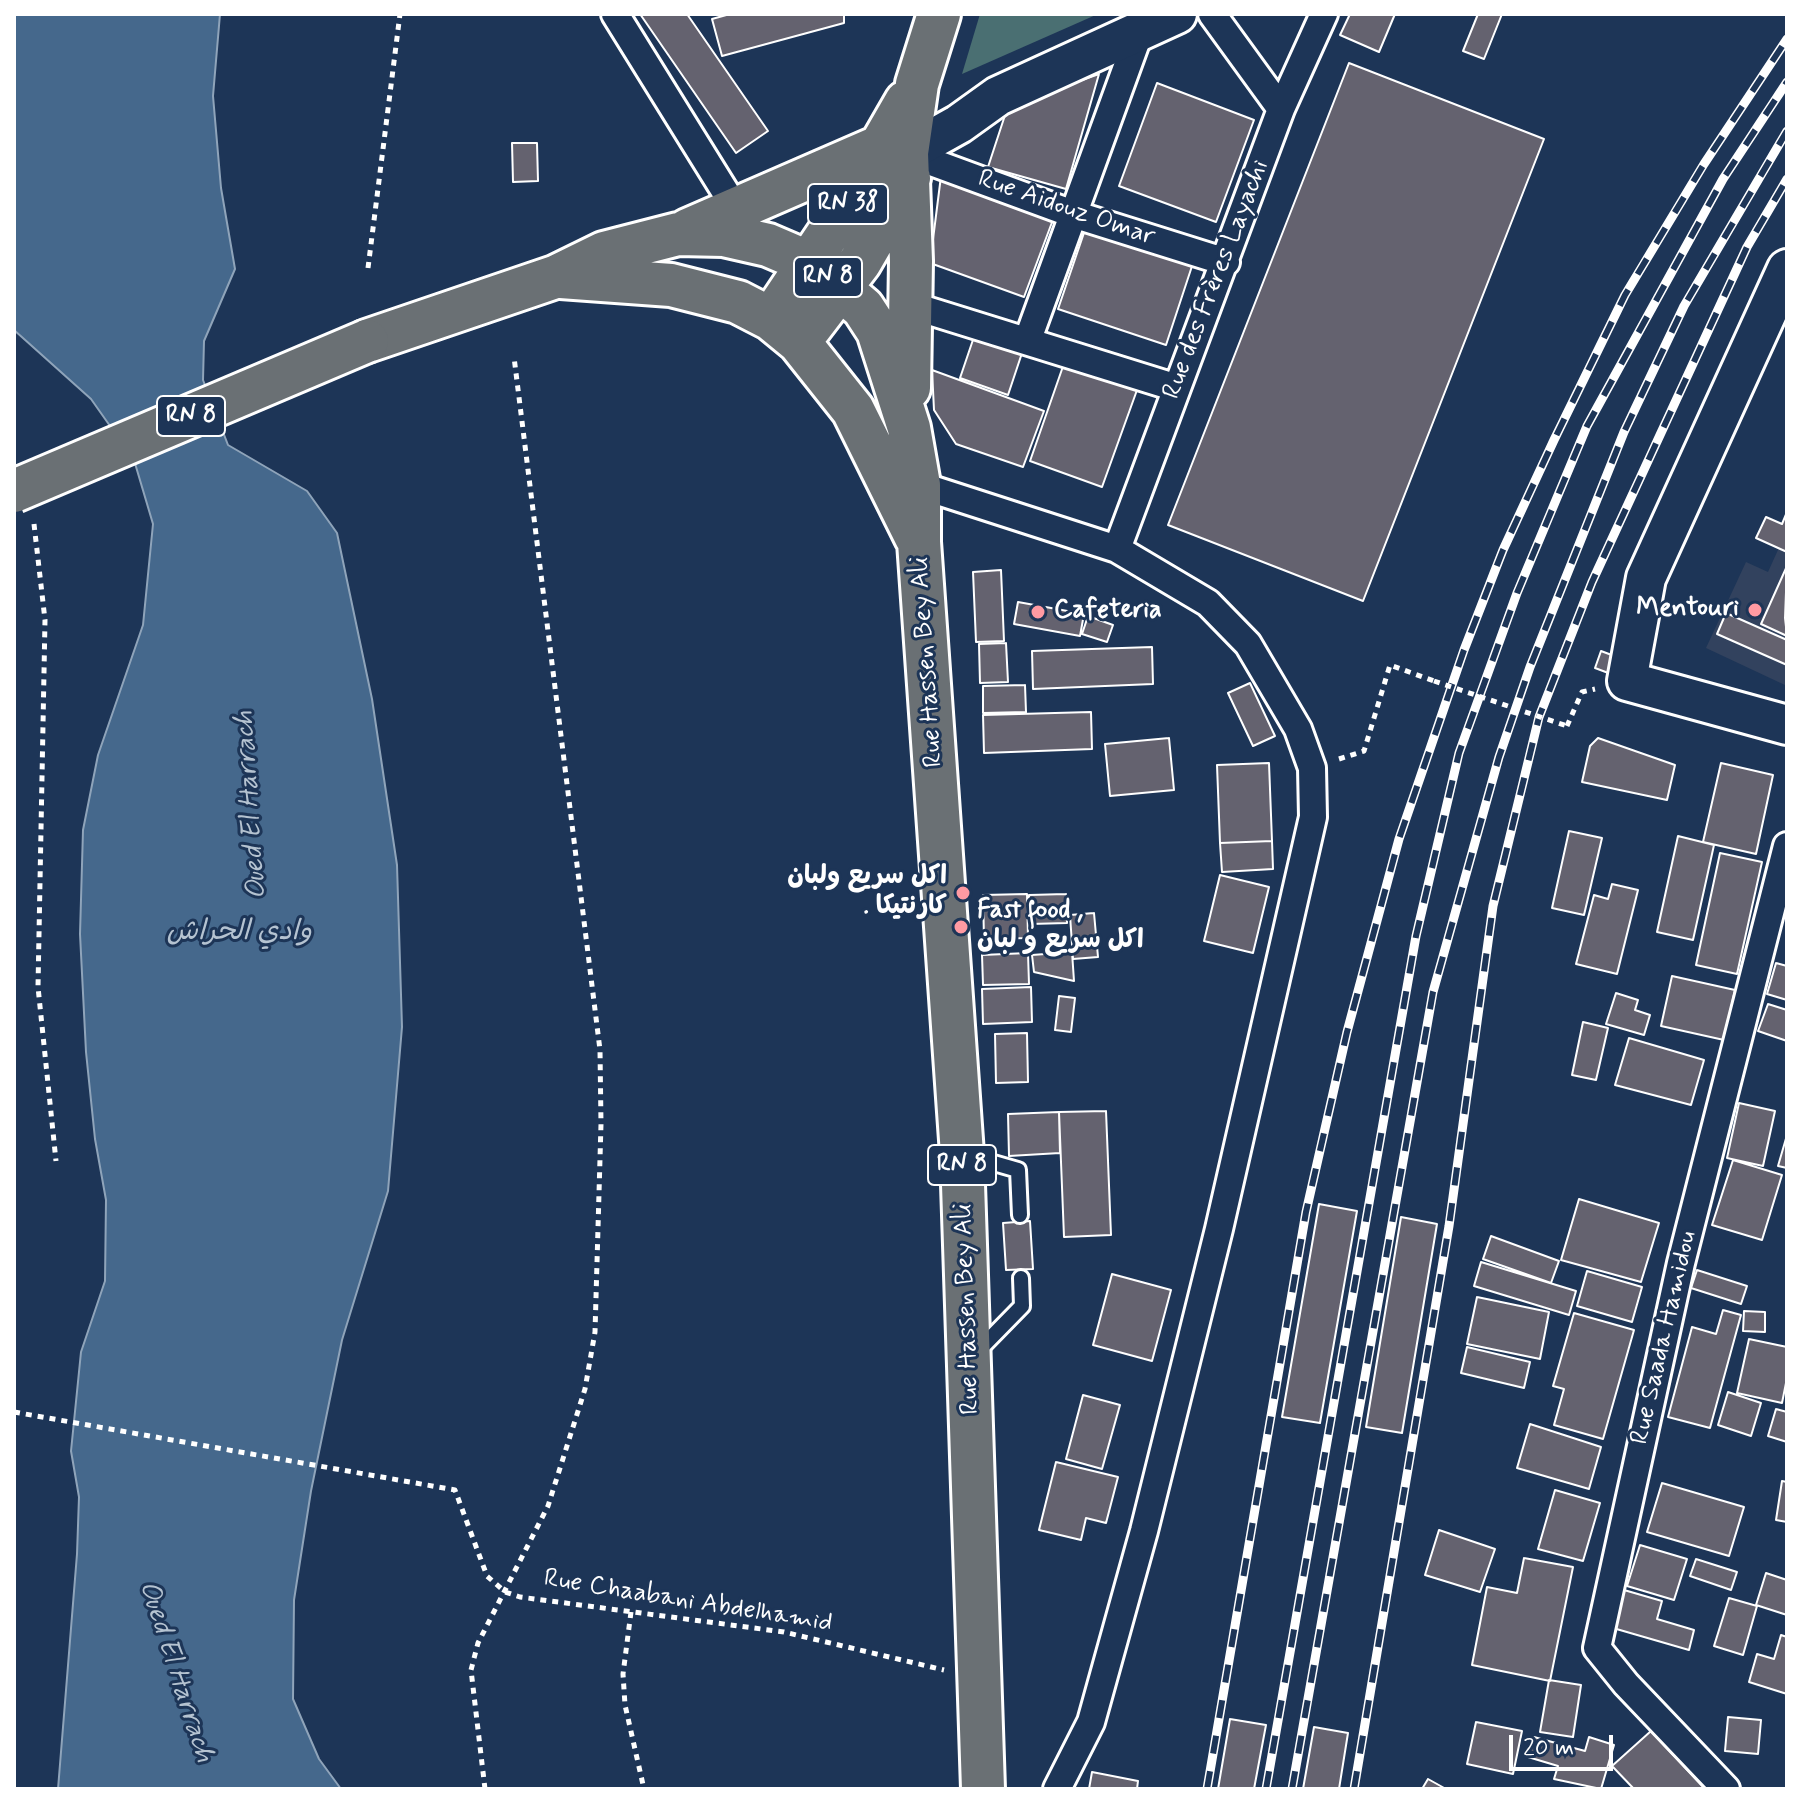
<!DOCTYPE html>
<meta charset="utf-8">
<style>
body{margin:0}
#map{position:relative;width:1801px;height:1803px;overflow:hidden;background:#1d3557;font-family:Mynerve,sans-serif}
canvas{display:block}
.frame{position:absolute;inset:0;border:16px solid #fff;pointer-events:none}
.scale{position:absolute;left:1509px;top:1735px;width:104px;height:36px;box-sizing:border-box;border:4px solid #fff;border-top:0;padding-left:10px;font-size:24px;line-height:28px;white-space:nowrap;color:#fff;-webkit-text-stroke:6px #1d3557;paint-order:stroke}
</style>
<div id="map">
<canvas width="1801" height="1803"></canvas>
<div class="frame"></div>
<div class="scale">20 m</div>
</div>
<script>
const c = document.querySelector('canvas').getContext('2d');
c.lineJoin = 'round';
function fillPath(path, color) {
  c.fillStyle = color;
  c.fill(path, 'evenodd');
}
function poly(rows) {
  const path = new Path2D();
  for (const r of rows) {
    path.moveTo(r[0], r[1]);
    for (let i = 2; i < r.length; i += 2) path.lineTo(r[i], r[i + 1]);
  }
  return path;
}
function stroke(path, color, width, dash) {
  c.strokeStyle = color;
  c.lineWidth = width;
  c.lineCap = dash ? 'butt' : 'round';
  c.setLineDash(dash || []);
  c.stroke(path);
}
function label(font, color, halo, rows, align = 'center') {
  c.font = font + ' Mynerve,"Playpen Sans Arabic",sans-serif';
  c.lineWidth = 6;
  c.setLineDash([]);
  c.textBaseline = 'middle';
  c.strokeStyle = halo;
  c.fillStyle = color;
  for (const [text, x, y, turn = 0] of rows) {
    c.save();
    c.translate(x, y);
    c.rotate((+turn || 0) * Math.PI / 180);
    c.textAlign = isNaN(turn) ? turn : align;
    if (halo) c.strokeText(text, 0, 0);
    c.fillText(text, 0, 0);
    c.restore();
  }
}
const built = poly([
 [1787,530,1787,686,1706,648,1746,562,1768,572]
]);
const green = poly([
 [980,14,1098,14,962,74]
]);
const water = poly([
 [14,14,220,14,213,96,221,188,235,269,204,341,203,380,228,445,307,491,337,533,372,699,397,865,402,1027,388,1191,342,1340,311,1491,294,1600,293,1699,319,1759,341,1789,58,1789,77,1554,79,1497,71,1451,81,1352,105,1281,106,1200,95,1139,86,1052,80,934,83,830,98,755,143,625,153,524,134,460,91,399,14,330,14,14]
]);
const building = poly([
 [640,14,687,14,768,131,736,153,640,14],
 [730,14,844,14,844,23,722,56,712,19,730,14],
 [1350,14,1395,14,1379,52,1340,35,1350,14],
 [1478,14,1502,14,1484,59,1463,51,1478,14],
 [1349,63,1544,139,1363,601,1168,525,1349,63],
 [1099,74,1066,189,988,167,1008,106,1099,74],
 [1157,83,1254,120,1216,222,1119,186,1157,83],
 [512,143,537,143,538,181,513,182,512,143],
 [941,176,1054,217,1024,297,930,263,941,176],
 [1088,221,1195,257,1166,345,1058,309,1088,221],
 [977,328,1025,344,1008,395,960,378,977,328],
 [1068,352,1141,379,1102,487,1030,461,1068,352],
 [932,370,1044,411,1023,467,956,444,934,410,932,370],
 [1787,512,1787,552,1756,538,1766,517,1782,524,1787,512],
 [1787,566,1785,618,1787,636,1761,624,1787,566],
 [1001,570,1004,641,976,642,973,572,1001,570],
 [1018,602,1084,614,1080,636,1014,624,1018,602],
 [1726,613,1787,640,1787,665,1717,634,1726,613],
 [1088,616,1113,625,1107,642,1082,634,1088,616],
 [1006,643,1008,682,980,683,979,644,1006,643],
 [1152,647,1153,684,1033,689,1032,651,1152,647],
 [1601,651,1617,657,1611,674,1595,668,1601,651],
 [1250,683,1275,736,1253,746,1228,693,1250,683],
 [1025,685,1026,712,983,713,983,686,1025,685],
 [1091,712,1092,749,984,753,983,715,1091,712],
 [1169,738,1174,790,1110,796,1105,744,1169,738],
 [1598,738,1675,765,1667,800,1582,782,1590,746,1598,738],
 [1269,763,1272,841,1220,843,1217,765,1269,763],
 [1721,763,1773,775,1756,854,1703,842,1721,763],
 [1569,831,1602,838,1584,915,1552,908,1569,831],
 [1678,836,1714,845,1693,940,1657,932,1678,836],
 [1272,841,1273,869,1222,872,1220,843,1272,841],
 [1720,853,1762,862,1737,974,1696,965,1720,853],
 [1220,875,1269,887,1253,953,1204,941,1220,875],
 [1612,884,1638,890,1617,974,1576,964,1594,895,1608,899,1612,884],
 [1027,894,1028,938,984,939,983,895,1027,894],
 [1066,894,1067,923,1030,924,1029,895,1066,894],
 [1094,913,1098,957,1073,959,1070,915,1094,913],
 [1072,952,1074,981,1034,972,1032,955,1072,952],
 [1028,953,1029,984,983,985,982,955,1028,953],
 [1776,963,1787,966,1787,1000,1767,994,1776,963],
 [1672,976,1735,990,1724,1040,1661,1026,1672,976],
 [1031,987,1032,1022,983,1024,982,989,1031,987],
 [1616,993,1638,1000,1635,1010,1650,1015,1644,1035,1606,1024,1616,993],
 [1059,996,1075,998,1071,1032,1055,1030,1059,996],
 [1768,1004,1787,1010,1787,1041,1758,1031,1768,1004],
 [1583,1022,1608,1028,1596,1080,1572,1075,1583,1022],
 [1027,1033,1028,1082,996,1083,995,1034,1027,1033],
 [1629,1038,1704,1060,1691,1105,1615,1085,1629,1038],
 [1739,1103,1775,1111,1763,1166,1727,1158,1739,1103],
 [1106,1111,1111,1235,1064,1237,1059,1112,1106,1111],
 [1059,1112,1060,1153,1009,1156,1008,1114,1059,1112],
 [1787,1135,1787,1168,1778,1166,1787,1135],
 [1733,1160,1782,1175,1762,1240,1712,1225,1733,1160],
 [1579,1199,1659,1223,1641,1282,1561,1260,1579,1199],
 [1319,1204,1357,1211,1320,1423,1282,1417,1319,1204],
 [1401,1217,1437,1224,1402,1433,1366,1427,1401,1217],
 [1030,1221,1033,1269,1006,1270,1003,1223,1030,1221],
 [1491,1236,1559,1261,1551,1283,1483,1259,1491,1236],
 [1481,1262,1576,1291,1569,1315,1474,1286,1481,1262],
 [1697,1270,1747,1286,1741,1304,1691,1288,1697,1270],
 [1587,1271,1642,1287,1632,1322,1577,1306,1587,1271],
 [1112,1274,1171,1290,1152,1361,1093,1345,1112,1274],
 [1477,1297,1549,1312,1540,1359,1467,1344,1477,1297],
 [1723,1310,1741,1315,1710,1428,1668,1417,1692,1327,1716,1334,1723,1310],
 [1744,1311,1765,1312,1765,1332,1743,1331,1744,1311],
 [1574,1313,1634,1330,1603,1439,1554,1425,1564,1389,1553,1386,1574,1313],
 [1749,1339,1787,1347,1787,1378,1782,1403,1737,1393,1749,1339],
 [1467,1347,1530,1362,1524,1388,1461,1373,1467,1347],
 [1728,1392,1761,1403,1751,1436,1718,1425,1728,1392],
 [1083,1395,1120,1405,1102,1469,1066,1459,1083,1395],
 [1776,1409,1787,1412,1787,1442,1768,1436,1776,1409],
 [1530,1424,1601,1447,1589,1489,1517,1468,1530,1424],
 [1056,1462,1118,1477,1106,1523,1086,1518,1081,1540,1039,1530,1056,1462],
 [1782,1481,1787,1482,1787,1522,1776,1520,1782,1481],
 [1662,1483,1744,1507,1729,1556,1647,1532,1662,1483],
 [1555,1490,1600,1503,1583,1561,1538,1549,1555,1490],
 [1439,1530,1495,1549,1480,1592,1425,1575,1439,1530],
 [1640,1545,1687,1559,1674,1600,1627,1586,1640,1545],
 [1524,1558,1573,1567,1550,1681,1472,1665,1487,1587,1517,1593,1524,1558],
 [1696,1559,1737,1572,1731,1590,1690,1576,1696,1559],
 [1766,1573,1787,1580,1787,1615,1756,1605,1766,1573],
 [1624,1590,1662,1601,1657,1619,1694,1630,1689,1650,1613,1628,1624,1590],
 [1729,1598,1757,1606,1743,1655,1714,1646,1729,1598],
 [1781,1635,1787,1637,1787,1694,1749,1682,1757,1654,1774,1659,1781,1635],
 [1549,1680,1581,1685,1573,1737,1540,1732,1549,1680],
 [1728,1717,1761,1720,1758,1754,1725,1751,1728,1717],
 [1230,1719,1266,1725,1254,1789,1218,1789,1230,1719],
 [1476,1722,1522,1731,1513,1774,1467,1764,1476,1722],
 [1314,1727,1348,1733,1339,1789,1303,1789,1314,1727],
 [1651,1731,1705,1789,1634,1789,1612,1766,1651,1731],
 [1534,1737,1585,1751,1589,1737,1614,1745,1601,1789,1554,1779,1558,1766,1528,1757,1534,1737],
 [1092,1772,1138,1781,1137,1789,1089,1789,1092,1772],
 [1428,1779,1446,1789,1422,1789,1428,1779]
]);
const path = poly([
 [368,268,400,14],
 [34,524,45,620,38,987,56,1161],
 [1567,726,1582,692,1595,689],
 [1339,759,1364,751,1390,665,1434,681],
 [14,1412,455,1490,487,1576,505,1592,520,1597,784,1632,944,1670],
 [631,1612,623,1674,625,1705,644,1789],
 [485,1789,471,1670,478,1643,548,1506,585,1389,595,1332,601,1124,600,1050,514,357]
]);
const lane = poly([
 [966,1155,1018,1170,1020,1215],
 [976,1353,1022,1306,1021,1278]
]);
const street = poly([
 [615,14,736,209],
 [1212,14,1281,109],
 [907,153,1073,214,1226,262],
 [910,305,1177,388],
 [1028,339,1140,31],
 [919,485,1117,549,1208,603,1248,644,1298,729,1312,768,1313,817,1219,1229,1144,1531,1091,1722,1057,1789],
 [1117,549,1281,109,1324,14],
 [1726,1789,1626,1684,1597,1648,1681,1263,1787,846]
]);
const secondary = poly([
 [907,153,959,124,998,96,1177,14],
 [1787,269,1646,578,1627,681,1787,725]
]);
const primary = poly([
 [688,230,881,146],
 [561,277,671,285,738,302,771,319,799,342,853,410,916,537],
 [771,319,842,213,906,102],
 [367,341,555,277,604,253,678,234,724,235,768,245,810,263,863,308,878,331,909,428,919,485,919,542,962,1154,983,1789],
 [799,342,860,262,909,178],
 [909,388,911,261,907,153,917,84,939,14]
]);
const rail = poly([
 [1207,1789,1306,1212,1347,1032,1399,839,1464,650,1503,550,1554,440,1625,295,1704,164,1787,39],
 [1266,1789,1416,936,1459,753,1517,593,1587,426,1723,179,1787,82],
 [1292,1789,1433,992,1499,757,1530,667,1624,432,1684,306,1787,131],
 [1354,1789,1449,1226,1493,906,1539,717,1592,582,1747,247,1787,179]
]);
const pathBridge = poly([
 [1434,681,1567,726]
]);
const primaryBridge = poly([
 [14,491,367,341]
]);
const markers = [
 [1755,610,8,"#ff9aa2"],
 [1038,612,8,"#ff9aa2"],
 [963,893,8,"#ff9aa2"],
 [961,927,8,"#ff9aa2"]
];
const shields = [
 [848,204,80],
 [828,277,68],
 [191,416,68],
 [962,1165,68]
];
const shieldNames = [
 ["RN 38",848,204],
 ["RN 8",828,277],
 ["RN 8",191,416],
 ["RN 8",962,1165]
];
const streetNames = [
 ["Rue Aidouz Omar",1066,209,19],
 ["Rue des Frères Layachi",1217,280,-69],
 ["Rue Hassen Bey Ali",928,662,-94],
 ["Rue Hassen Bey Ali",968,1309,-92],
 ["Rue Saada Hamidou",1665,1338,-77],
 ["Rue Chaabani Abdelhamid",688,1602,9]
];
const poiNames = [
 ["Mentouri",1739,610],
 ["Cafeteria",1054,612,"left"],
 ["اكل سريع ولبان",947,878],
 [". كارنتيكا",947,908],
 ["Fast food ,",977,912,"left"],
 ["اكل سريع و لبان",977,942,"left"]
];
const waterNames = [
 ["Oued El Harrach",252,805,-94],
 ["وادي الحراش",239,933],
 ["Oued El Harrach",175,1672,72]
];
fillPath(built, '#32425e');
fillPath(green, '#4a6f72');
fillPath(water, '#45688c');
stroke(water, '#8fa4ba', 2);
fillPath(building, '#64626f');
stroke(building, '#fff', 2);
stroke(lane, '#fff', 20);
stroke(street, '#fff', 32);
stroke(secondary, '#fff', 44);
stroke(primary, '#fff', 48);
stroke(path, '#fff', 5, [6, 6]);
stroke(lane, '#1d3557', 14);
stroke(street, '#1d3557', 26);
stroke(secondary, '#1d3557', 38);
stroke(primary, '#6a7074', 42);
stroke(rail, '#fff', 9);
stroke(rail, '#1d3557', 6, [18]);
stroke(primaryBridge, '#fff', 48, []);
stroke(pathBridge, '#fff', 5, [6, 6]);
stroke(primaryBridge, '#6a7074', 42);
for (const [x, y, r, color] of markers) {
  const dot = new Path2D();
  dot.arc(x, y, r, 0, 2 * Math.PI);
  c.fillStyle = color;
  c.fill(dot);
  stroke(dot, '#1d3557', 3);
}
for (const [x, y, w] of shields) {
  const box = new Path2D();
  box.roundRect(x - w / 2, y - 20, w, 40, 6);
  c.fillStyle = '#1d3557';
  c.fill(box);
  stroke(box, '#fff', 2);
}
label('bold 24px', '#fff', null, shieldNames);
label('26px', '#fff', '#1d3557', streetNames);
label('bold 26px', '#fff', '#1d3557', poiNames, 'right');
label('italic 28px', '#b5c3d1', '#1d3557', waterNames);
</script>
